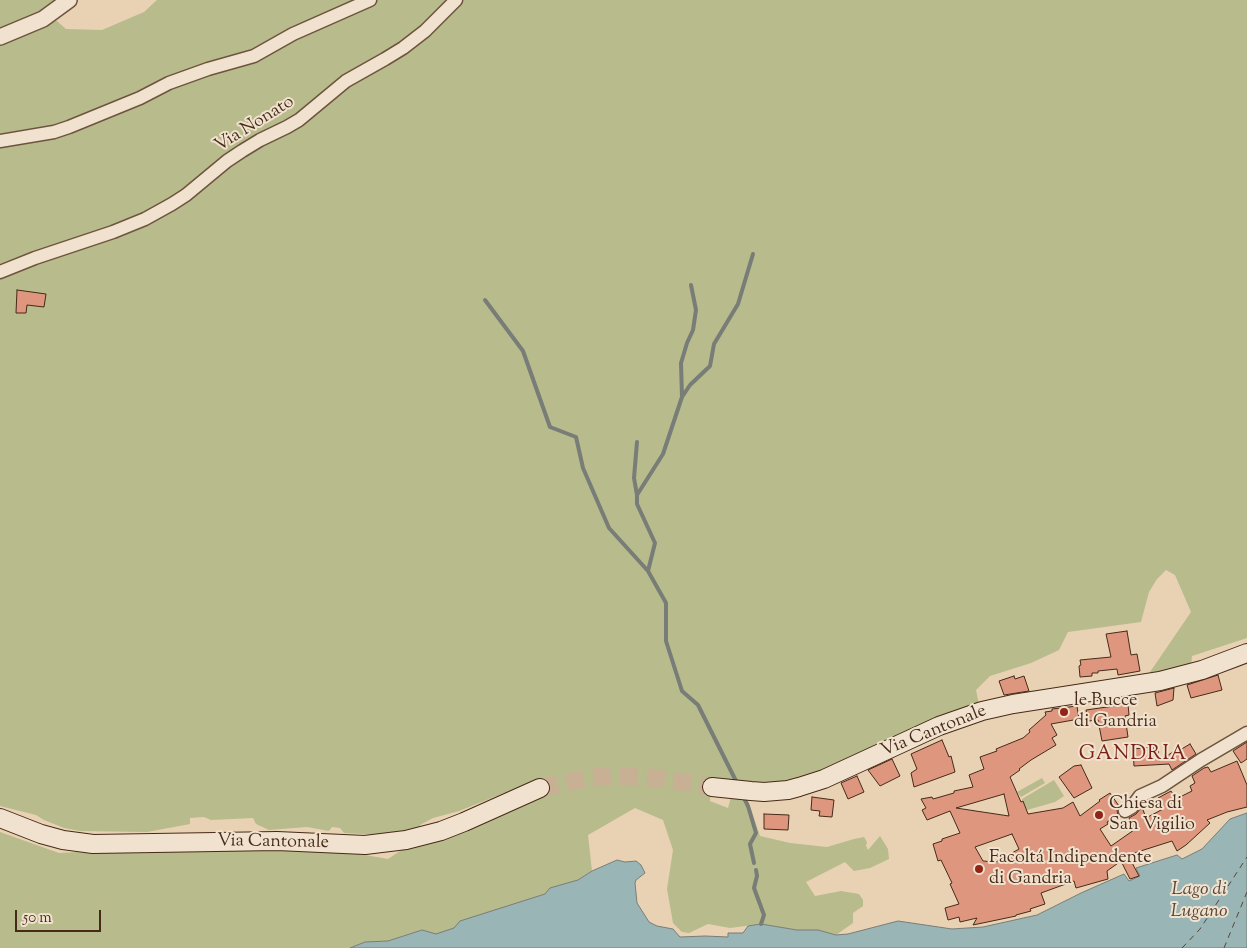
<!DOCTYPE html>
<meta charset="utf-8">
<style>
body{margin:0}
#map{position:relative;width:1247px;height:948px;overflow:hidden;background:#e8d2b3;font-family:"Sorts Mill Goudy",serif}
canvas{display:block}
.scale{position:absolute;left:15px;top:910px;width:86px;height:22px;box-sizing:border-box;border:2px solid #462a18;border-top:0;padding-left:6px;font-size:15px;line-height:18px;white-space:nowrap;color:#462a18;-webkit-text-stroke:4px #f0e2ce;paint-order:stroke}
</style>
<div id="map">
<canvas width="1247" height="948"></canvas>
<div class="scale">50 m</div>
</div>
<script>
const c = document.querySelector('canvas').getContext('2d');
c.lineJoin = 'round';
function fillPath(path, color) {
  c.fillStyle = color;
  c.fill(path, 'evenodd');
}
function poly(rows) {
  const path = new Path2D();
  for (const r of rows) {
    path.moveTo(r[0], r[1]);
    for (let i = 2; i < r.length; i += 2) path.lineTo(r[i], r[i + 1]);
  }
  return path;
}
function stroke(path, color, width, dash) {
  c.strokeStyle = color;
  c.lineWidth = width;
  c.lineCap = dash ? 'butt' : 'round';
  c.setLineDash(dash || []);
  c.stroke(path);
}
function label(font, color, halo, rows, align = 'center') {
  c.font = font + ' "Sorts Mill Goudy",serif';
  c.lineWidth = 4;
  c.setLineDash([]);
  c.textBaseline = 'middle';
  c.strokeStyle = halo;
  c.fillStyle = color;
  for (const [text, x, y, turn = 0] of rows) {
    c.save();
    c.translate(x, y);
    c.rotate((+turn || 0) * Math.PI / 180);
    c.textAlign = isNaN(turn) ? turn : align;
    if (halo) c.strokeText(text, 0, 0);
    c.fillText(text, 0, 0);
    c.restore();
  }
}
const green = poly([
 [0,0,69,0,50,15,66,29,102,30,144,12,157,0,1247,0,1247,638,1192,656,1191,666,1148,675,1191,612,1175,575,1166,570,1157,579,1149,592,1141,622,1068,632,1059,650,1031,663,990,676,976,690,979,705,937,717,814,774,783,781,768,782,745,782,712,777,710,801,728,808,731,797,744,800,751,809,760,836,790,843,827,847,854,839,864,837,867,842,866,846,868,850,880,836,888,849,889,859,870,868,854,871,845,862,806,882,815,896,841,891,859,894,863,900,863,906,853,913,853,923,836,935,818,930,797,930,761,924,730,928,708,924,689,933,682,932,673,923,667,889,673,850,663,820,635,808,588,835,592,871,578,880,551,888,545,894,436,935,422,930,388,941,365,942,350,948,0,948,0,832,59,853,78,852,93,853,277,849,354,853,388,859,403,849,425,845,443,839,542,794,537,780,459,811,433,818,420,825,419,831,383,835,344,833,340,828,332,827,329,831,307,827,269,830,256,824,253,818,211,820,204,817,190,818,190,824,147,832,80,831,64,828,44,820,36,815,0,806],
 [1042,778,1045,783,1021,797,1017,792],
 [1054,780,1064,796,1055,802,1027,810,1022,799]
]);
const water = poly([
 [1247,813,1247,948,350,948,365,942,388,941,422,930,436,934,454,928,460,921,545,894,550,888,578,880,592,871,617,860,625,862,636,861,641,865,645,873,636,880,635,883,637,903,649,922,657,926,673,929,680,937,705,936,728,937,728,933,743,933,748,926,761,924,797,930,818,930,836,935,848,934,898,921,952,929,983,927,1037,915,1081,893,1124,874,1129,881,1140,876,1136,868,1177,855,1182,859,1202,849,1230,819,1247,813]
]);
const stream = poly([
 [485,300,523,351,550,427,576,437,583,468,609,528,648,571,666,603,666,641,682,691,698,705,738,785],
 [682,397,690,385,710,366,714,344,738,304,753,254],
 [637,495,634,478,637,442],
 [648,571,655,543,637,504,637,495,663,454,682,397,681,363,687,343,693,330,696,310,691,285],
 [743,796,748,806,756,833,750,844,754,863],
 [756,870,757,876,754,888,764,915,761,924]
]);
const ferry = poly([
 [1182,948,1200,929,1247,857],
 [1224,948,1247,892]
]);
const building = poly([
 [17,290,46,294,44,307,27,305,26,313,16,313,17,290],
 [1127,631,1131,655,1137,654,1140,671,1118,675,1117,669,1098,671,1098,673,1092,673,1092,676,1080,677,1079,666,1081,665,1080,660,1111,657,1106,634,1127,631],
 [1218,675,1222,690,1191,698,1187,685,1218,675],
 [1014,676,1015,679,1024,676,1029,691,1004,695,999,681,1014,676],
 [1174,688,1173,700,1157,706,1155,693,1174,688],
 [1128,704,1129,715,1125,716,1128,737,1102,741,1098,720,1088,721,1086,710,1128,704],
 [1077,706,1079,719,1051,724,1057,735,1052,738,1056,745,1031,760,1019,769,1020,770,1010,777,1021,802,1023,801,1028,814,1063,808,1073,802,1080,816,1100,801,1099,800,1110,793,1119,806,1117,810,1118,815,1107,822,1108,824,1100,829,1111,846,1134,830,1129,818,1136,814,1142,807,1146,818,1163,809,1158,798,1171,791,1176,799,1192,791,1190,786,1195,783,1192,776,1204,768,1208,767,1211,772,1237,761,1247,785,1247,807,1227,812,1207,820,1210,823,1186,845,1177,851,1172,841,1128,855,1139,876,1130,879,1121,861,1107,871,1108,879,1076,888,1074,881,1041,893,1045,904,1030,909,1031,911,1016,915,1016,916,973,925,977,918,960,922,959,917,948,920,945,908,959,904,950,884,952,883,941,860,938,861,933,844,942,841,942,839,960,833,950,811,927,820,922,810,926,808,921,799,932,797,933,799,954,793,954,791,973,787,969,775,984,769,980,757,997,751,996,749,1023,738,1030,732,1029,730,1046,715,1045,712,1052,711,1052,709,1077,706],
 [1004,794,1009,816,956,808,1004,794],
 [1012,834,1019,849,996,862,983,861,975,847,1012,834],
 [942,740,949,757,951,756,955,772,914,787,911,773,917,769,911,754,942,740],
 [1247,742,1247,759,1241,763,1233,751,1247,742],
 [1190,744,1196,754,1172,770,1169,764,1134,766,1133,749,1154,747,1154,750,1158,749,1159,761,1179,748,1180,750,1190,744],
 [892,759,900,776,880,786,868,770,892,759],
 [1081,765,1092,788,1074,798,1059,777,1074,766,1081,765],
 [857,776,864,792,848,799,841,783,857,776],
 [812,797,834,800,832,817,819,816,820,811,811,810,812,797],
 [764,814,789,815,788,830,764,829,764,814]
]);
const secondaryTunnel = poly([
 [540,788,588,778,611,776,657,778,712,787]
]);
const minor = poly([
 [0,141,54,132,69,127,140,98,169,83,208,69,254,56,293,34,370,0],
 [0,272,35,258,113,232,145,219,172,204,186,195,227,161,242,151,260,140,287,127,299,120,346,81,385,59,403,48,425,31,456,0],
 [1125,811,1132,807,1140,796,1162,786,1201,760,1247,733]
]);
const tertiary = poly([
 [0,37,43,19,69,0]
]);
const secondary = poly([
 [712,787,751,791,764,792,788,790,799,787,824,779,939,726,982,711,1013,704,1160,681,1202,670,1247,653],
 [0,818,41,834,63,840,93,844,277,841,365,845,406,840,441,831,464,822,540,788]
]);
const markers = [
 [1064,712,5,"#8f2418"],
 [1099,815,5,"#8f2418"],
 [979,869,5,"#8f2418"]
];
const streetNames = [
 ["Via Nonato",255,125,-32],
 ["Via Cantonale",934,732,-22],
 ["Via Cantonale",273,843,1]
];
const poiNames = [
 ["le Bucce",1074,702],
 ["di Gandria",1074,723],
 ["Chiesa di",1109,805],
 ["San Vigilio",1109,826],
 ["Facoltá Indipendente",989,859],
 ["di Gandria",989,880]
];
const waterNames = [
 ["Lago di",1199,891],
 ["Lugano",1199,913]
];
const quarterNames = [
 ["GANDRIA",1133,756]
];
fillPath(green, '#b8bb8b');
fillPath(water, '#9ab5b6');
stroke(water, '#787d77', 1);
stroke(stream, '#787d77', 4);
stroke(ferry, '#574638', 1, [6, 5]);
fillPath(building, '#de977e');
stroke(building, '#462a18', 1);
stroke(secondaryTunnel, '#c8b094', 18, [18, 9]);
stroke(minor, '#6e543f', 15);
stroke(tertiary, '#6e543f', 18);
stroke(secondary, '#462a18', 20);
stroke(minor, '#f0e2ce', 12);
stroke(tertiary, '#f0e2ce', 15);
stroke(secondary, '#f0e2ce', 18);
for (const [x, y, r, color] of markers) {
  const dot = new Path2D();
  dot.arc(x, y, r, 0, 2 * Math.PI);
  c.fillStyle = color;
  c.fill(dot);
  stroke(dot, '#f0e2ce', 2);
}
label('18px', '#462a18', '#f0e2ce', streetNames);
label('18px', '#462a18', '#f0e2ce', poiNames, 'left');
label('italic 19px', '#574638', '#f0e2ce', waterNames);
c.letterSpacing = '1px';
label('20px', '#7a1f14', '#f0e2ce', quarterNames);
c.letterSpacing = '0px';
</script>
